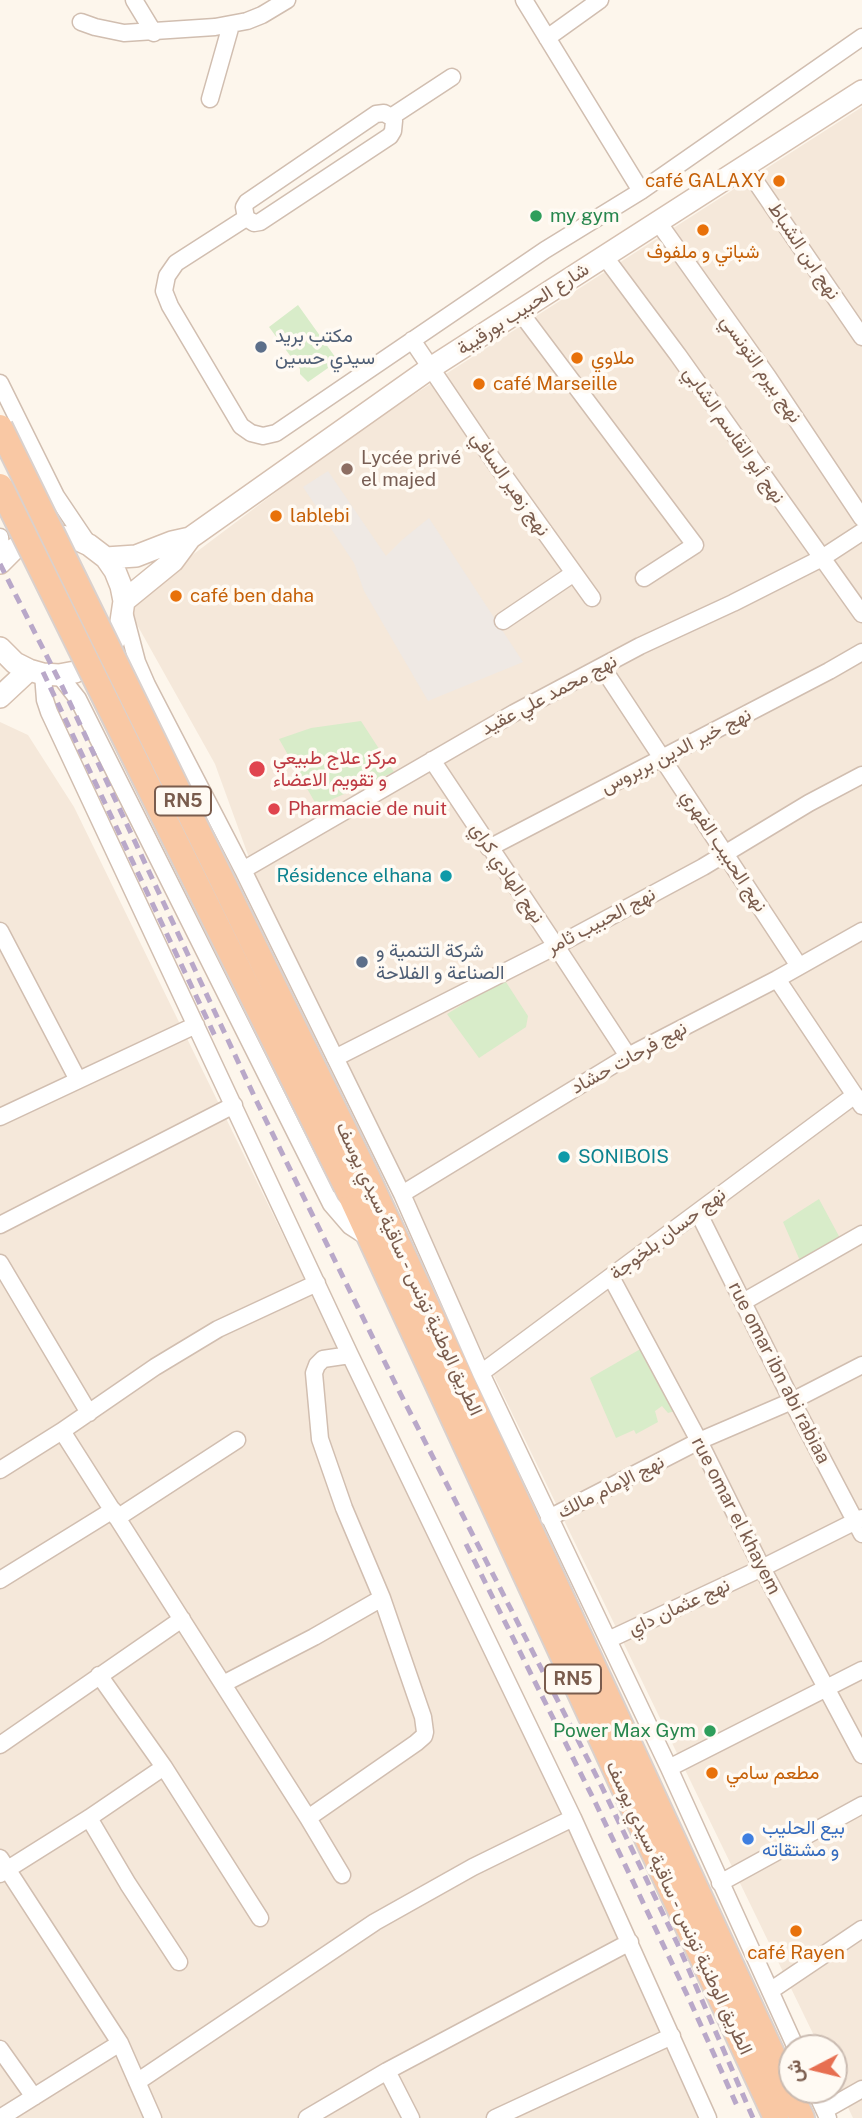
<!DOCTYPE html>
<meta charset="utf-8">
<style>
body{margin:0}
#map{position:relative;width:862px;height:2118px;overflow:hidden;background:#fdf6ec;font-family:"Public Sans",Vazirmatn,sans-serif}
canvas{display:block}
.north{position:absolute;left:778px;top:2034px;width:70px;height:70px;box-sizing:border-box;background:#fffaf3;border:2px solid #cabbb1;border-radius:50%;rotate:263deg;font-size:19px;font-weight:700;line-height:28px;text-align:center;color:#7a5c4d}
.north::after{content:'';display:block;margin:auto;width:24px;height:32px;background:#e76f51;clip-path:polygon(50% 0,100% 100%,50% 72%,0 100%)}
</style>
<div id="map">
<canvas width="862" height="2118"></canvas>
<div class="north">ش</div>
</div>
<script>
const c = document.querySelector('canvas').getContext('2d');
c.lineJoin = 'round';
function fillPath(path, color) {
  c.fillStyle = color;
  c.fill(path, 'evenodd');
}
function poly(rows) {
  const path = new Path2D();
  for (const r of rows) {
    path.moveTo(r[0], r[1]);
    for (let i = 2; i < r.length; i += 2) path.lineTo(r[i], r[i + 1]);
  }
  return path;
}
function stroke(path, color, width, dash) {
  c.strokeStyle = color;
  c.lineWidth = width;
  c.lineCap = dash ? 'butt' : 'round';
  c.setLineDash(dash || []);
  c.stroke(path);
}
function label(font, color, halo, rows, align = 'center') {
  c.font = font + ' "Public Sans",Vazirmatn,sans-serif';
  c.lineWidth = 7;
  c.setLineDash([]);
  c.textBaseline = 'middle';
  c.strokeStyle = halo;
  c.fillStyle = color;
  for (const [text, x, y, turn = 0] of rows) {
    c.save();
    c.translate(x, y);
    c.rotate((+turn || 0) * Math.PI / 180);
    c.textAlign = isNaN(turn) ? turn : align;
    if (halo) c.strokeText(text, 0, 0);
    c.fillText(text, 0, 0);
    c.restore();
  }
}
const residential = poly([
 [862,107,862,2118,853,2118,834,2078,834,2048,820,2048,268,910,215,764,126,605,357,431],
 [0,722,28,735,74,807,714,2118,0,2118]
]);
const industrial = poly([
 [328,471,386,556,403,539,429,518,523,662,428,701,364,591,354,563,303,487]
]);
const green = poly([
 [298,305,338,361,308,382,300,374,300,369,269,327],
 [361,721,394,772,317,806,279,739,311,728],
 [504,979,528,1016,526,1027,479,1058,447,1014],
 [819,1199,841,1240,801,1263,783,1222],
 [644,1347,675,1411,668,1413,662,1406,655,1411,658,1422,636,1434,634,1430,616,1438,590,1378]
]);
const minor = poly([
 [134,0,154,33],
 [524,0,641,191],
 [81,22,95,27,124,33,215,27,247,21,262,15,287,0],
 [547,38,600,0],
 [210,99,231,25],
 [384,113,391,117,394,121,393,131,390,136,260,222,254,223,246,218,244,207,247,202,376,114,384,113],
 [391,117,452,77],
 [745,166,862,337],
 [246,218,176,263,167,276,164,291,170,306,241,426,251,433,263,436,276,433,545,250,641,191,862,37],
 [658,222,768,377,862,518],
 [605,257,678,355,862,614],
 [520,312,695,545,644,578],
 [412,340,493,460,592,598],
 [0,383,56,496,89,545],
 [0,537,2,559],
 [125,616,137,662,147,685,243,870,402,1194,481,1373,669,1768,796,2048],
 [503,621,574,573],
 [602,667,799,966],
 [43,674,45,700,49,712,350,1355,573,1818,708,2118],
 [59,675,78,699,331,1204,350,1226,370,1239],
 [432,760,556,946,628,1056],
 [489,848,829,671,862,652],
 [243,870,514,713,640,646,733,603,822,558,862,532],
 [0,931,78,1080],
 [777,979,862,1106],
 [335,1058,556,946,703,867,809,803,862,775],
 [0,1117,196,1025],
 [402,1194,628,1056,777,979,862,931],
 [698,1212,792,1401,862,1534],
 [0,1225,234,1105],
 [0,1263,89,1413],
 [611,1277,699,1441,762,1568,862,1755],
 [743,1302,862,1234],
 [481,1373,855,1095],
 [62,1431,308,1818,342,1875],
 [0,1470,62,1431,155,1367,218,1329,317,1283],
 [117,1518,237,1440],
 [549,1518,699,1441,792,1401,862,1365],
 [0,1580,113,1510],
 [608,1640,762,1568,862,1518],
 [99,1675,164,1767,260,1918],
 [223,1684,314,1637,382,1598],
 [0,1745,182,1619],
 [669,1768,862,1670],
 [89,1818,128,1884,179,1962],
 [308,1818,416,1743,424,1736,425,1732,423,1717,382,1598,344,1508,320,1439,314,1373,317,1365,323,1359,350,1355],
 [0,1858,120,2043,153,2118],
 [0,1874,89,1818,164,1767],
 [720,1883,862,1805],
 [770,1991,862,1929],
 [0,2049,34,2097],
 [387,2071,411,2118],
 [137,2082,375,1922,473,1867,573,1818],
 [815,2090,828,2118],
 [825,2110,862,2089],
 [0,2118,120,2043],
 [307,2118,387,2071,630,1942],
 [495,2118,672,2036]
]);
const secondary = poly([
 [106,558,136,556,172,542,190,538],
 [0,563,14,549,28,541,43,537,59,536,74,538,89,545,106,558,115,571,121,586,124,601,120,628,113,643,103,655,90,665,75,672,59,675,43,674,29,670,15,663,0,648],
 [124,601,173,561,190,538,429,369,862,91],
 [0,697,29,670]
]);
const trunk = poly([
 [367,1176,802,2118],
 [346,1186,776,2118]
]);
const rail = poly([
 [0,564,62,686,257,1102,398,1389,601,1785,679,1947,753,2118],
 [43,672,215,1036],
 [466,1544,596,1804,690,2001,738,2108]
]);
const trunkBridge = poly([
 [0,427,367,1176],
 [0,486,346,1186]
]);
const markers = [
 [779,181,7,"#e8710a"],
 [536,216,7,"#2e9e5b"],
 [703,230,7,"#e8710a"],
 [261,347,7,"#5c6f8a"],
 [577,358,7,"#e8710a"],
 [479,384,7,"#e8710a"],
 [347,469,7,"#8d6e63"],
 [276,516,7,"#e8710a"],
 [176,596,7,"#e8710a"],
 [257,769,9,"#e0444e"],
 [274,809,7,"#e0444e"],
 [446,876,7,"#0f9aa8"],
 [362,962,7,"#5c6f8a"],
 [564,1157,7,"#0f9aa8"],
 [710,1731,7,"#2e9e5b"],
 [712,1773,7,"#e8710a"],
 [748,1839,7,"#3f7fe0"],
 [796,1931,7,"#e8710a"]
];
const shields = [
 [183,801,56],
 [573,1679,56]
];
const shieldNames = [
 ["RN5",183,801],
 ["RN5",573,1679]
];
const foodNames = [
 ["café GALAXY",765,181,"right"],
 ["شباتي و ملفوف",703,252,"center"],
 ["ملاوي",591,358],
 ["café Marseille",493,384],
 ["lablebi",290,516],
 ["café ben daha",190,596],
 ["مطعم سامي",726,1773],
 ["café Rayen",796,1953,"center"]
];
const leisureNames = [
 ["my gym",550,216],
 ["Power Max Gym",696,1731,"right"]
];
const streetNames = [
 ["نهج ابن الشباط",804,251,56],
 ["شارع الحبيب بورقيبة",523,309,-33],
 ["نهج بيرم التونسي",761,369,55],
 ["نهج أبو القاسم الشابي",734,435,55],
 ["نهج زهير السافي",510,484,55],
 ["نهج محمد علي عقيد",549,695,-28],
 ["نهج خير الدين بربروس",676,751,-27],
 ["نهج الحبيب الفهري",724,851,57],
 ["نهج الهادي كراي",507,873,56],
 ["نهج الحبيب ثامر",601,921,-28],
 ["نهج فرحات حشاد",629,1058,-29],
 ["نهج حسان بلخوجة",668,1234,-37],
 ["الطريق الوطنية تونس - ساقية سيدي يوسف",409,1269,65],
 ["rue omar ibn abi rabiaa",779,1373,63],
 ["نهج الإمام مالك",611,1487,-27],
 ["rue omar el khayem",736,1516,63],
 ["نهج عثمان داي",679,1607,-25],
 ["الطريق الوطنية تونس - ساقية سيدي يوسف",679,1908,65]
];
const serviceNames = [
 ["مكتب بريد",275,336],
 ["سيدي حسين",275,358],
 ["شركة التنمية و",376,951],
 ["الصناعة و الفلاحة",376,973]
];
const educationNames = [
 ["Lycée privé",361,458],
 ["el majed",361,480]
];
const healthNames = [
 ["مركز علاج طبيعي",273,758],
 ["و تقويم الاعضاء",273,780],
 ["Pharmacie de nuit",288,809]
];
const cultureNames = [
 ["Résidence elhana",432,876],
 ["SONIBOIS",578,1157,"left"]
];
const shopNames = [
 ["بيع الحليب",762,1828],
 ["و مشتقاته",762,1850]
];
fillPath(residential, '#f5e8da');
fillPath(industrial, '#efe9e4');
fillPath(green, '#d8ecc9');
stroke(minor, '#d1beb0', 19);
stroke(secondary, '#d6c0b0', 24);
stroke(trunk, '#dad1cd', 28);
stroke(minor, '#fff', 16);
stroke(secondary, '#fff', 21);
stroke(trunk, '#f9c8a4', 24);
stroke(rail, '#b9a8c9', 5, [10, 7]);
stroke(trunkBridge, '#dad1cd', 28, []);
stroke(trunkBridge, '#f9c8a4', 24);
for (const [x, y, r, color] of markers) {
  const dot = new Path2D();
  dot.arc(x, y, r, 0, 2 * Math.PI);
  c.fillStyle = color;
  c.fill(dot);
  stroke(dot, '#fffaf3', 2.5);
}
for (const [x, y, w] of shields) {
  const box = new Path2D();
  box.roundRect(x - w / 2, y - 14.5, w, 29, 5);
  c.fillStyle = '#fffaf3';
  c.fill(box);
  stroke(box, '#7a5c4d', 2);
}
label('bold 18px', '#7a5c4d', null, shieldNames);
label('19px', '#c56008', '#fffaf3', foodNames, 'left');
label('19px', '#27864d', '#fffaf3', leisureNames, 'left');
label('19px', '#7a5c4d', '#fffaf3', streetNames);
label('19px', '#4e5e75', '#fffaf3', serviceNames, 'left');
label('19px', '#785e54', '#fffaf3', educationNames, 'left');
label('19px', '#be3a42', '#fffaf3', healthNames, 'left');
label('19px', '#0d838f', '#fffaf3', cultureNames, 'right');
label('19px', '#366cbe', '#fffaf3', shopNames, 'left');
</script>
